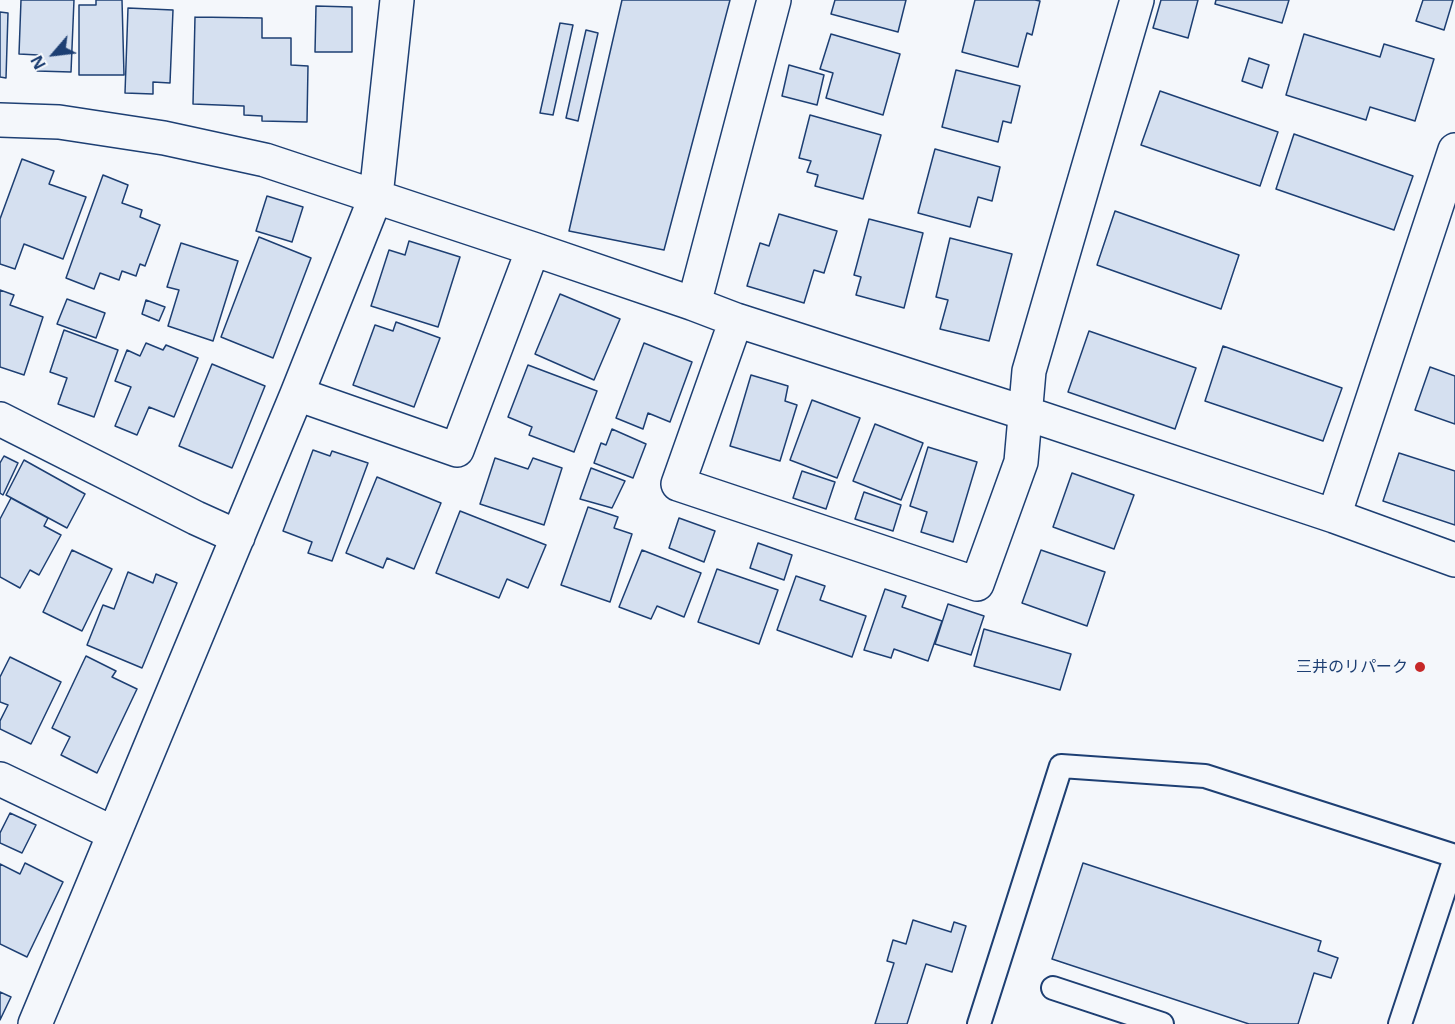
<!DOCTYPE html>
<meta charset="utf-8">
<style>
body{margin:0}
#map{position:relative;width:1455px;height:1024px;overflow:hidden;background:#f4f7fb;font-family:"Noto Sans",sans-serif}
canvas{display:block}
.north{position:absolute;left:24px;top:24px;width:60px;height:60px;-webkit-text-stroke:4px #f4f7fb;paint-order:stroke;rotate:242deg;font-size:16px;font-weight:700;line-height:24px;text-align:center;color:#1d3f73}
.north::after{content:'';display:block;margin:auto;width:21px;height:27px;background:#1d3f73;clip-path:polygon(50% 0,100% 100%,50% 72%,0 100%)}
</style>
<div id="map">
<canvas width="1455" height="1024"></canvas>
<div class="north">N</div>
</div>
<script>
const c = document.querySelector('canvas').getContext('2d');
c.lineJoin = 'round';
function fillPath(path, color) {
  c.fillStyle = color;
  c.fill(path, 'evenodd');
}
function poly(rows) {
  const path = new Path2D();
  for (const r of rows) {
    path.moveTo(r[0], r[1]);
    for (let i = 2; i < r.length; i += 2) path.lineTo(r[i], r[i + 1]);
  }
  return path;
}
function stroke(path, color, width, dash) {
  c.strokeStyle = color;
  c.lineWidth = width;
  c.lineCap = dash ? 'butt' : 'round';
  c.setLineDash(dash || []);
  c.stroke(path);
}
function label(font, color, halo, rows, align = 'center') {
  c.font = font + ' "Noto Sans","Noto Sans JP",sans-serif';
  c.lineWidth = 4.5;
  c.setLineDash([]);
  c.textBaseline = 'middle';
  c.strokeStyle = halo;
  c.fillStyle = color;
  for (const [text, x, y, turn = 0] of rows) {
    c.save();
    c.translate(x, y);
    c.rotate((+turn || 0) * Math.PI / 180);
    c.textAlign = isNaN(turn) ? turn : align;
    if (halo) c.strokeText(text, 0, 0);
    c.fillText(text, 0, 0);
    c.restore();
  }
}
const building = poly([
 [21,0,74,0,71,72,37,71,38,55,19,54,21,0],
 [96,0,122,0,124,75,79,75,79,5,96,5,96,0],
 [622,0,730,0,664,250,569,231,622,0],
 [835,0,906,0,898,32,831,14,835,0],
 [975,0,1035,0,1040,1,1032,35,1027,33,1018,67,962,52,975,0],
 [1161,0,1198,0,1188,38,1153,28,1161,0],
 [1216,0,1289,0,1282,23,1215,4,1216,0],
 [1423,0,1453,0,1444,30,1416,21,1423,0],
 [316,6,352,7,352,52,315,52,316,6],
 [128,8,173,10,170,83,153,82,153,94,125,93,128,8],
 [0,12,8,13,6,78,0,77,0,12],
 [195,17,262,18,262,38,291,38,291,65,308,66,307,122,262,121,262,116,244,115,244,106,193,104,195,17],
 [560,23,573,25,553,115,540,113,560,23],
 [586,30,598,33,578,121,566,118,586,30],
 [831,34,900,54,883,115,826,98,833,73,820,69,831,34],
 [1304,34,1380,57,1384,44,1434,59,1415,121,1370,107,1366,120,1286,95,1304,34],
 [1249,58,1269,65,1262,88,1242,81,1249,58],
 [789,65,824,75,817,105,782,96,789,65],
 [956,70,1020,86,1011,123,1003,121,998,142,942,127,956,70],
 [1160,91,1278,132,1260,186,1141,145,1160,91],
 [810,115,881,135,863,199,815,186,818,175,807,172,811,161,799,158,810,115],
 [1294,134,1413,176,1394,230,1276,189,1294,134],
 [935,149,1000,167,992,201,978,197,970,227,918,213,935,149],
 [22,159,54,171,49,184,86,197,63,259,24,244,15,269,0,264,0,219,22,159],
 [103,175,128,185,122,203,142,210,140,217,160,225,145,266,140,264,136,276,122,271,119,280,100,273,94,289,66,278,103,175],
 [267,196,303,207,292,242,256,231,267,196],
 [1115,211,1239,255,1221,309,1097,265,1115,211],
 [779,214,837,231,824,273,814,270,804,303,747,286,760,243,769,246,779,214],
 [869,219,923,233,904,308,856,295,861,277,854,275,869,219],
 [259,237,311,258,273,358,221,337,259,237],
 [950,238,1012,254,989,341,940,329,948,300,936,297,950,238],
 [409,241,460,257,438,327,371,306,389,250,405,255,409,241],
 [181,243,238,261,213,341,168,326,179,290,167,287,181,243],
 [0,290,14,295,10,305,43,317,24,375,0,367,0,290],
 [560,294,620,319,594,380,535,354,560,294],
 [67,299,105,313,96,338,57,324,67,299],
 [146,300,165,307,159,321,142,314,146,300],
 [396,322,440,338,414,407,353,385,375,325,393,331,396,322],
 [64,330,118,350,94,417,58,404,67,378,50,372,64,330],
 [1089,331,1196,368,1175,429,1068,392,1089,331],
 [146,343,163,350,166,345,198,358,174,417,149,407,137,435,115,426,131,387,115,381,127,350,140,356,146,343],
 [644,343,692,362,670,422,648,413,643,429,616,418,644,343],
 [1223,346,1342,388,1323,441,1205,401,1223,346],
 [212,364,265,386,232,468,179,446,212,364],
 [528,365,597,391,574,452,529,435,532,427,508,417,528,365],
 [1430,367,1455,376,1455,424,1415,410,1430,367],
 [751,375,788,386,785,401,797,405,780,461,730,446,751,375],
 [812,400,860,418,837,478,790,460,812,400],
 [875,424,923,443,901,500,853,481,875,424],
 [612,429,646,444,633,478,594,463,601,443,606,445,612,429],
 [928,447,977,462,953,542,921,532,927,512,910,506,928,447],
 [313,450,330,456,332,451,368,463,332,561,308,553,312,542,283,531,313,450],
 [1399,453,1455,471,1455,525,1383,501,1399,453],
 [4,456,18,463,3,495,0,493,0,463,4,456],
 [495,458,528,469,533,458,562,468,544,525,480,504,495,458],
 [24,460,85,494,67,528,6,495,24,460],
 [591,468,625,481,612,508,580,499,591,468],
 [802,471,835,482,826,509,793,498,802,471],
 [1072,473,1134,495,1114,549,1053,527,1072,473],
 [377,477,441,503,414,569,387,558,383,568,346,553,377,477],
 [864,492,901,505,893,531,855,519,864,492],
 [11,498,48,518,44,526,61,535,39,575,30,570,20,588,0,577,0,519,11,498],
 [588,507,618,517,614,528,632,534,610,602,561,585,588,507],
 [460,511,546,545,528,588,507,579,499,598,436,573,460,511],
 [679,518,715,531,704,562,669,548,679,518],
 [758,543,792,555,784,580,750,568,758,543],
 [72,550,112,569,82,631,43,612,72,550],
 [642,550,701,573,684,617,657,606,651,619,619,607,642,550],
 [1041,550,1105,572,1087,626,1022,603,1041,550],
 [717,569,778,590,759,644,698,622,717,569],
 [128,572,153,583,156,574,177,583,142,668,87,645,103,605,114,609,128,572],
 [796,576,825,586,820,600,866,616,852,657,777,630,796,576],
 [885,589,906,596,902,607,942,621,928,661,894,649,891,658,864,650,885,589],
 [948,604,984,616,971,655,935,644,948,604],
 [984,629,1071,654,1060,690,974,666,984,629],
 [86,656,116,671,112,677,137,689,97,773,61,755,70,737,52,728,86,656],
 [10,657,61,682,31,744,0,729,0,721,8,705,0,702,0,677,10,657],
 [10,813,36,825,22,853,0,843,0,833,10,813],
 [25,863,63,882,27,957,0,944,0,864,20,874,25,863],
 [1083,863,1321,941,1318,951,1338,958,1331,978,1314,973,1298,1024,1249,1024,1052,959,1083,863],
 [913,920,951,932,954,922,966,926,952,972,926,964,907,1024,875,1024,894,963,887,961,893,940,906,944,913,920],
 [0,992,11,997,0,1020,0,992]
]);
const lane = poly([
 [1053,988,1162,1024],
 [979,1024,1061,766,1205,776,1455,856],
 [1400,1024,1455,858]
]);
const street = poly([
 [0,120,59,122,164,138,265,160,533,249,694,304,736,320,1025,413,1334,516,1455,560],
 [694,304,774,0],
 [736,320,678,484,977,584,1021,462,1029,371,1137,0],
 [297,394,457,450,533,249],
 [0,419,196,518,238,537],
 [1334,516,1455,150],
 [0,779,113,833],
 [35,1024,297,394,376,196,397,0]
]);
const markers = [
 [1420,667,6,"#c62828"]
];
const poiNames = [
 ["三井のリパーク",1408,667]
];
fillPath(building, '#d5e0f0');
stroke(building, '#1d3f73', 1.5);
stroke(lane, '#1d3f73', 26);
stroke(street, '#1d3f73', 36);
stroke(lane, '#f4f7fb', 22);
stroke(street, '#f4f7fb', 33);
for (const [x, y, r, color] of markers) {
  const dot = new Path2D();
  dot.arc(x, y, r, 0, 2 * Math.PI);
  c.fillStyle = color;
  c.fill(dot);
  stroke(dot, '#f4f7fb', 2);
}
label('16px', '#1d3f73', '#f4f7fb', poiNames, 'right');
</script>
